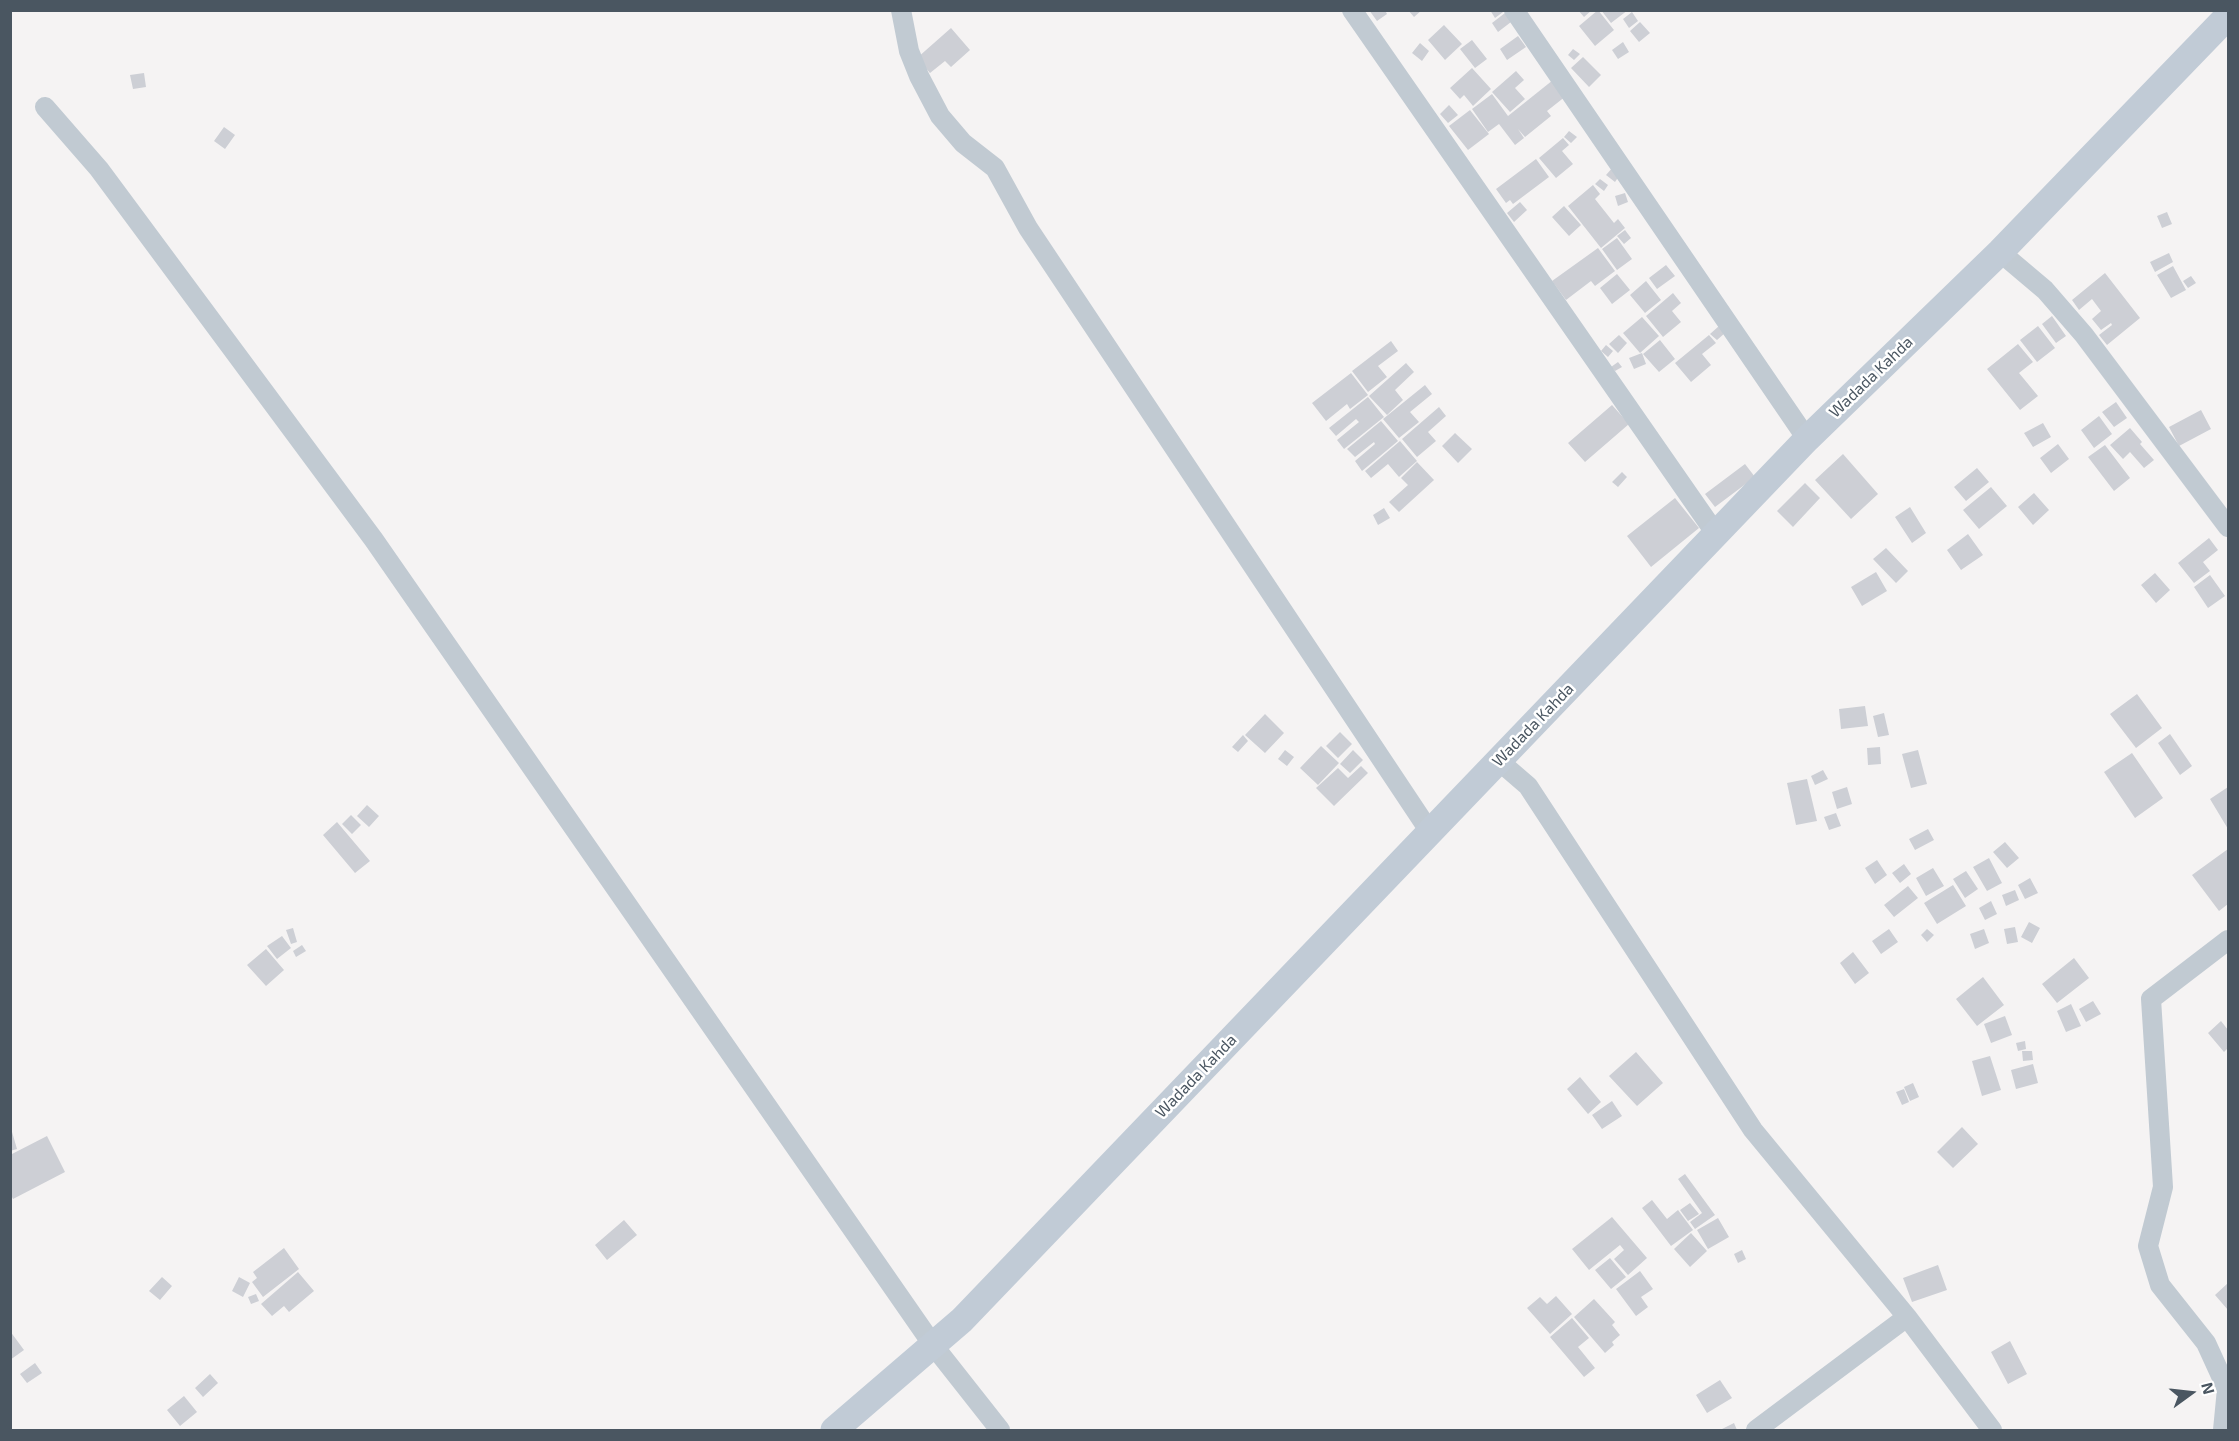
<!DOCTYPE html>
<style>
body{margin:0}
#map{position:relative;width:2239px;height:1441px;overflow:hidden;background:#f5f3f3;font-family:"Exo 2",sans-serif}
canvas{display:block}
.frame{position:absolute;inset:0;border:12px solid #4a5661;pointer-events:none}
.north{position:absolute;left:2161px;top:1363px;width:60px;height:60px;-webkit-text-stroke:4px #fff;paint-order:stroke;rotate:75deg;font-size:16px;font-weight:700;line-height:24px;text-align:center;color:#4a5661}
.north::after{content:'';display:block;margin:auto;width:21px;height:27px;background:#4a5661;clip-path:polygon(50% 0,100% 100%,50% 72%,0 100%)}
</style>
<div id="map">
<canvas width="2239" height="1441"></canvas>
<div class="frame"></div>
<div class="north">N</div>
</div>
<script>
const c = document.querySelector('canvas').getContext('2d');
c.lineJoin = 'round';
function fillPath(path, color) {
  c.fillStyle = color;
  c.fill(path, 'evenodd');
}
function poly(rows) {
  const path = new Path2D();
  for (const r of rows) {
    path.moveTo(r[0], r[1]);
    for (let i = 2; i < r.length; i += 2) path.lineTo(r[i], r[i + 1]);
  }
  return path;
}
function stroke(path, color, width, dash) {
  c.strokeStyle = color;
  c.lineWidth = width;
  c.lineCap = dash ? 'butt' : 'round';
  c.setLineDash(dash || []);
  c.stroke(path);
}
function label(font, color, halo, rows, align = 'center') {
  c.font = font + ' "Exo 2",sans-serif';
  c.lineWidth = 5;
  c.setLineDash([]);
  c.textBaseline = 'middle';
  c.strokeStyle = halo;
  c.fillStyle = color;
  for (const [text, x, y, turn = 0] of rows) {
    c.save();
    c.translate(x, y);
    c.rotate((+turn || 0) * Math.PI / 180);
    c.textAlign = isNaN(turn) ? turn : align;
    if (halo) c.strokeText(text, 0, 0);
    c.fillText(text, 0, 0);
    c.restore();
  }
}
const building = poly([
 [1369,10,1385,10,1387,14,1377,21],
 [1408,10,1422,10,1414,17],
 [1490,10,1502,10,1503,12,1495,18],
 [1578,10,1592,10,1584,17],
 [1598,10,1614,30,1595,46,1579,26],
 [1601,10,1628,10,1611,23],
 [1632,12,1638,21,1629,28,1623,19],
 [1505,13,1511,22,1498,32,1492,23],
 [1640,22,1650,33,1639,42,1630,31],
 [1444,25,1462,44,1445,60,1428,40],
 [951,28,970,50,951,67,945,61,930,73,917,58],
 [1518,36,1526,47,1507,60,1500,49],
 [1472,40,1487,59,1475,68,1460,49],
 [1623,42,1629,52,1618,59,1612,50],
 [1420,43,1429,51,1422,61,1412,53],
 [1573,49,1580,54,1574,60,1568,55],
 [1583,57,1601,75,1589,87,1571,68],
 [1472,68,1491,89,1473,106,1464,95,1460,99,1450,88],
 [1516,71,1524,80,1515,88,1525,99,1510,112,1492,92],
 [144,73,146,87,133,89,130,75],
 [1553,80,1566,96,1547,111,1551,116,1525,137,1518,129,1524,138,1515,145,1499,124,1488,132,1472,109,1492,94,1508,116],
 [1449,105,1458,115,1448,123,1440,114],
 [1470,110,1489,134,1468,150,1449,126],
 [224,127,235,135,225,149,214,141],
 [1569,131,1577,137,1571,143,1564,137],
 [1563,138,1569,145,1562,151,1573,164,1556,178,1539,158],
 [1536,159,1549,177,1513,204,1510,200,1506,203,1496,189],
 [1613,167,1621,173,1615,182,1606,175],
 [1600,179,1608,185,1604,191,1595,184],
 [1593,185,1600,194,1595,199,1614,223,1618,219,1625,228,1601,248,1568,206],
 [1625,193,1628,202,1618,206,1615,196],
 [1520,202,1527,210,1514,222,1507,213],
 [1564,206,1581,225,1569,236,1552,217],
 [2167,212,2172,224,2162,228,2157,216],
 [1625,230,1631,238,1624,244,1617,236],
 [1617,238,1632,259,1617,270,1602,249],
 [1598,248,1615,271,1595,286,1591,281,1566,300,1552,281],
 [2169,253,2173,262,2155,272,2150,262],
 [1666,265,1675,276,1657,289,1649,278],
 [2173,266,2186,290,2171,298,2157,275],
 [2105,273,2140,318,2107,345,2099,335,2112,325,2111,323,2101,330,2092,319,2101,311,2092,299,2079,310,2072,300],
 [1617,274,1630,290,1612,304,1600,288],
 [2191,276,2196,283,2188,288,2183,281],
 [1646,281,1661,300,1645,313,1630,295],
 [1673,293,1681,303,1672,311,1681,322,1663,337,1646,316],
 [2052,316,2066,336,2056,343,2042,324],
 [1642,317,1659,336,1640,353,1623,333],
 [1719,326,1725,333,1717,340,1710,334],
 [2038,326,2055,348,2037,362,2020,340],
 [1619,335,1627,343,1618,353,1609,344],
 [1709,335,1716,343,1702,354,1711,365,1691,382,1675,363],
 [1660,340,1675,359,1659,372,1643,354],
 [1391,341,1398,351,1378,366,1387,377,1368,392,1352,371],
 [2018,344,2033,362,2019,373,2038,396,2020,410,1987,369],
 [1606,345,1613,351,1608,357,1601,351],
 [1642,353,1646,364,1634,369,1629,358],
 [1618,362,1622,367,1615,371,1611,367],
 [1406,363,1414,372,1395,390,1403,400,1387,415,1369,396],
 [1351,373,1368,395,1350,409,1347,404,1326,421,1312,403],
 [1425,385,1432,394,1410,412,1419,422,1399,438,1383,419],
 [1368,397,1384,417,1344,449,1337,440,1359,422,1356,419,1336,436,1329,428],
 [2116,402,2127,418,2114,427,2102,412],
 [1612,405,1629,424,1585,462,1568,443],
 [1439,407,1446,416,1428,432,1436,441,1417,457,1402,439],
 [2201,410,2211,429,2179,446,2169,427],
 [2099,416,2112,434,2094,448,2081,430],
 [1381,421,1398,441,1362,471,1355,461,1375,444,1374,442,1355,457,1347,449],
 [2043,423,2051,437,2033,447,2024,433],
 [2130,428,2142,442,2140,444,2154,460,2144,468,2130,452,2123,459,2110,445],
 [1455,433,1472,449,1458,463,1442,446],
 [1400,441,1417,461,1399,477,1388,464,1371,478,1365,471],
 [2058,444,2069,459,2051,473,2040,458],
 [2105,445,2130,478,2114,491,2088,457],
 [1843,454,1878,494,1851,519,1815,480],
 [1417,462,1434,480,1399,512,1389,502,1408,485,1401,478],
 [1745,464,1755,477,1715,507,1705,494],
 [1977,468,1989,482,1966,501,1954,487],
 [1622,472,1627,477,1618,487,1612,482],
 [1805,483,1820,498,1793,527,1777,511],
 [1991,487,2007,506,1979,529,1963,510],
 [2034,493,2049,510,2033,525,2018,507],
 [1675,498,1699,528,1651,567,1627,536],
 [1910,507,1926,533,1912,543,1895,517],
 [1384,508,1390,518,1378,525,1373,515],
 [1968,534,1983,555,1961,570,1947,550],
 [2209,538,2218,550,2203,562,2210,571,2194,583,2178,563],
 [1886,548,1908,571,1896,583,1873,559],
 [1876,572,1887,591,1862,606,1851,587],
 [2155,573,2170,590,2156,603,2141,585],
 [2210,575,2225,596,2208,608,2194,587],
 [2137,694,2162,728,2136,748,2110,714],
 [1865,706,1868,726,1841,729,1839,709],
 [1884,713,1889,735,1878,737,1873,716],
 [1265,714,1284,733,1265,753,1245,735],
 [1340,732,1352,744,1338,758,1326,746],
 [2170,734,2192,766,2180,775,2158,743],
 [1243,735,1248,741,1238,752,1232,747],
 [1321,746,1339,763,1318,785,1300,768],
 [1880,747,1881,764,1868,765,1867,748],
 [1285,750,1294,757,1287,766,1278,759],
 [1353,750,1363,760,1350,773,1340,764],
 [1918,750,1927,784,1911,788,1902,754],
 [2132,753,2163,798,2135,818,2104,772],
 [1361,766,1368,773,1334,806,1316,788,1338,768,1348,778],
 [1823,770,1828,779,1815,785,1811,776],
 [1807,779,1817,821,1796,825,1787,783],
 [1847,787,1852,804,1837,809,1832,792],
 [2228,787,2228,829,2210,799],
 [367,805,379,816,369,827,357,816],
 [1836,813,1841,826,1829,830,1824,817],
 [351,815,361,825,352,834,342,824],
 [337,822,370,861,355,873,323,835],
 [1928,829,1934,840,1915,850,1909,839],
 [2005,842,2019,858,2007,868,1993,852],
 [2228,849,2228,904,2219,911,2192,875],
 [1989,858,2002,883,1987,891,1973,867],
 [1877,860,1887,875,1875,884,1865,868],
 [1904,864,1911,874,1900,883,1892,873],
 [1933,868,1944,886,1926,896,1916,878],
 [1966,871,1978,889,1965,898,1953,879],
 [2030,878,2038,893,2025,899,2018,885],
 [1953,885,1966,906,1937,924,1924,903],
 [1908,886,1918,898,1894,917,1884,905],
 [2015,890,2019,900,2006,906,2002,895],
 [1991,901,1997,914,1985,920,1979,908],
 [2029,922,2040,928,2032,943,2021,937],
 [2015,927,2018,942,2007,944,2004,929],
 [293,928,297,942,291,944,286,930],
 [1889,929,1898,942,1881,954,1872,941],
 [1927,929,1934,935,1927,942,1921,935],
 [1984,929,1989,943,1975,949,1970,934],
 [282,936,291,948,277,959,267,946],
 [302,945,306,951,296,957,293,951],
 [266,949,284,970,266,986,247,965],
 [1853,952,1869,973,1855,984,1840,963],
 [2074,958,2089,978,2057,1003,2042,984],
 [1983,977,2004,1005,1977,1026,1956,999],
 [2093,1001,2101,1014,2086,1022,2079,1009],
 [2071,1004,2081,1026,2066,1032,2057,1011],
 [2005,1016,2012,1035,1991,1043,1984,1024],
 [2221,1021,2228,1030,2228,1048,2224,1052,2208,1033],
 [2025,1041,2026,1049,2018,1051,2016,1043],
 [2022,1051,2032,1051,2033,1060,2023,1061],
 [1636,1052,1663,1083,1637,1106,1609,1076],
 [1990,1056,2001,1090,1982,1096,1972,1061],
 [2033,1064,2038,1083,2016,1089,2011,1070],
 [1580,1077,1601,1102,1588,1114,1567,1089],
 [1913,1083,1919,1097,1910,1101,1904,1087],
 [1904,1089,1909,1102,1902,1105,1896,1092],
 [1612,1101,1622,1116,1602,1129,1592,1115],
 [10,1125,17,1149,10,1151],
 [1962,1127,1978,1144,1953,1168,1937,1152],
 [47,1136,65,1172,13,1199,10,1193,10,1155],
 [1685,1174,1715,1215,1695,1229,1690,1222,1702,1213,1678,1179],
 [1652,1200,1667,1219,1678,1210,1693,1230,1671,1246,1642,1208],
 [1690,1203,1699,1214,1688,1221,1680,1210],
 [1612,1217,1647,1258,1628,1275,1614,1259,1624,1250,1620,1245,1589,1270,1572,1249],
 [1718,1218,1729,1237,1708,1249,1697,1230],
 [624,1220,637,1235,607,1260,595,1245],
 [1691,1233,1707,1251,1690,1267,1674,1249],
 [284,1248,299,1269,263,1297,252,1282,257,1278,253,1272],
 [1742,1250,1746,1259,1738,1263,1734,1254],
 [1610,1258,1626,1277,1611,1289,1595,1270],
 [1938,1265,1947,1290,1912,1302,1903,1278],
 [1640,1271,1653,1289,1641,1297,1648,1307,1636,1316,1616,1289],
 [298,1272,314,1291,289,1312,284,1306,272,1316,261,1304],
 [162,1277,172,1286,160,1300,149,1291],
 [239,1277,250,1283,243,1297,232,1291],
 [2228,1283,2228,1310,2215,1295],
 [256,1294,259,1301,251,1304,248,1297],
 [1556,1296,1572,1314,1550,1334,1527,1308,1540,1297,1547,1304],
 [1594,1299,1615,1322,1612,1325,1620,1335,1612,1342,1614,1345,1605,1353,1574,1317],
 [1572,1318,1589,1338,1578,1347,1595,1368,1584,1377,1550,1337],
 [10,1331,24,1350,10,1360],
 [2010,1341,2027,1374,2008,1384,1991,1352],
 [35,1363,42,1373,27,1383,20,1374],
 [210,1374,218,1383,203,1397,195,1388],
 [1720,1380,1732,1398,1707,1413,1696,1395],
 [184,1396,197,1412,180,1426,167,1410],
 [1734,1423,1737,1430,1720,1430]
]);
const minor = poly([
 [901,10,909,51,919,76,940,116,963,143,995,168,1028,228,1430,832],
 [1352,10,1716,534],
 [1514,10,1807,439],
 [45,107,99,169,374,540,933,1345,1000,1430],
 [2000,252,2045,290,2084,335,2228,527],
 [1499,761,1528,786,1753,1130,1907,1317,1992,1430],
 [1756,1430,1907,1317],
 [2223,1430,2227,1389,2206,1343,2160,1285,2148,1246,2163,1187,2151,999,2228,940]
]);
const secondary = poly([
 [834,1430,962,1320,1807,439,2000,252,2228,16]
]);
const streetNames = [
 ["Wadada Kahda",1871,377,-44],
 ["Wadada Kahda",1533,725,-46],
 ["Wadada Kahda",1196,1076,-46]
];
fillPath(building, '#cdcfd5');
stroke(minor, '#c1cad2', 20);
stroke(secondary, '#c1cbd6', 27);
label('16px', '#4a5661', '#fff', streetNames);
</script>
